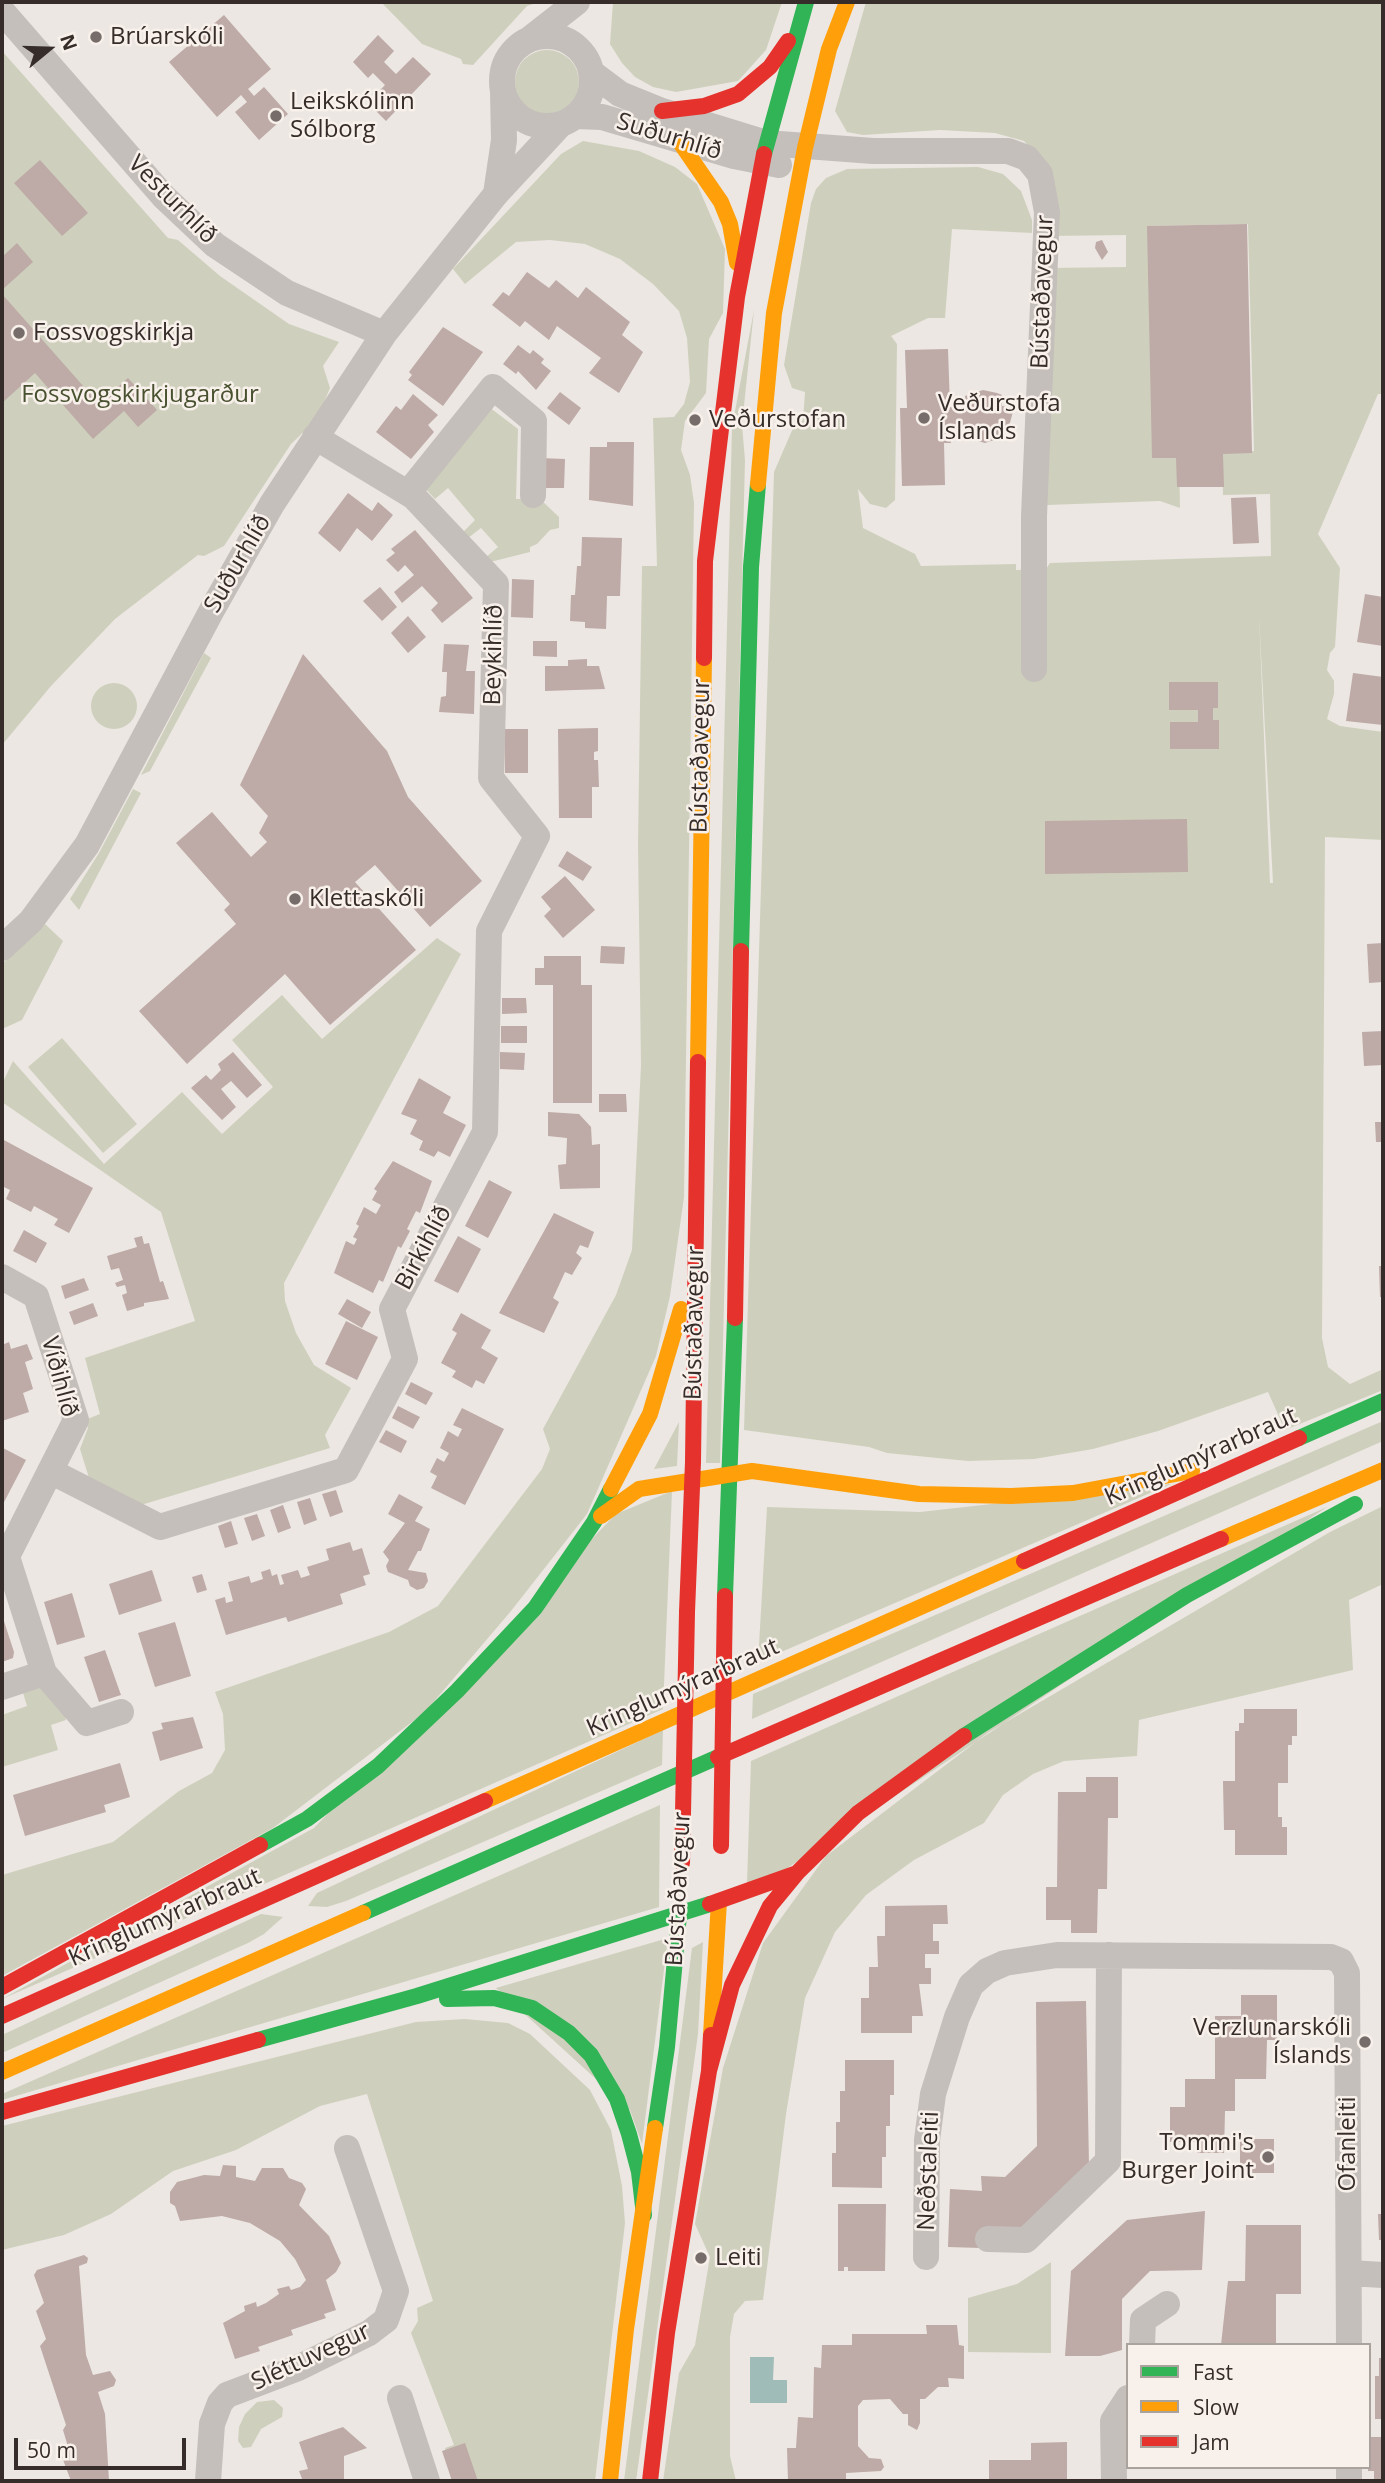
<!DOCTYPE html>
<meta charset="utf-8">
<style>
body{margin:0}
#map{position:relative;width:1385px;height:2483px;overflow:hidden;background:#ece7e2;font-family:"Open Sans",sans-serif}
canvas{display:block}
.frame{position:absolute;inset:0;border:4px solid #362c29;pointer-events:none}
.legend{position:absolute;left:1126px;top:2343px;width:245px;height:126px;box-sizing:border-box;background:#f8f0ea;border:2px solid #aaa29d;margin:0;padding:9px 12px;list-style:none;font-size:21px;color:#362c29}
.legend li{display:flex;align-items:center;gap:14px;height:35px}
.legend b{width:35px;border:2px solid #aaa29d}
.north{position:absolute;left:14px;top:14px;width:70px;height:70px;-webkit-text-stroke:5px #f8f0ea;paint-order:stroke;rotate:71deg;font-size:19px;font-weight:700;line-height:28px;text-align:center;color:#362c29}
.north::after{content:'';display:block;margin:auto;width:24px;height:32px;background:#362c29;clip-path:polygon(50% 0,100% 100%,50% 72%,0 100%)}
.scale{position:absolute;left:14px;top:2438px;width:172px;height:32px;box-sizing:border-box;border:4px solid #362c29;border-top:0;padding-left:9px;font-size:21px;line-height:24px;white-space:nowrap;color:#362c29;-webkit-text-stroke:5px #f8f0ea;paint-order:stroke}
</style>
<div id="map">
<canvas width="1385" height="2483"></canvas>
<div class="frame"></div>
<ul class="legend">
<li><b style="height:9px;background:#30b455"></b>Fast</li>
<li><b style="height:9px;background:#ff9f0a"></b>Slow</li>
<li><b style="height:9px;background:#e5322d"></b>Jam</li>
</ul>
<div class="north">N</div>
<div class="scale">50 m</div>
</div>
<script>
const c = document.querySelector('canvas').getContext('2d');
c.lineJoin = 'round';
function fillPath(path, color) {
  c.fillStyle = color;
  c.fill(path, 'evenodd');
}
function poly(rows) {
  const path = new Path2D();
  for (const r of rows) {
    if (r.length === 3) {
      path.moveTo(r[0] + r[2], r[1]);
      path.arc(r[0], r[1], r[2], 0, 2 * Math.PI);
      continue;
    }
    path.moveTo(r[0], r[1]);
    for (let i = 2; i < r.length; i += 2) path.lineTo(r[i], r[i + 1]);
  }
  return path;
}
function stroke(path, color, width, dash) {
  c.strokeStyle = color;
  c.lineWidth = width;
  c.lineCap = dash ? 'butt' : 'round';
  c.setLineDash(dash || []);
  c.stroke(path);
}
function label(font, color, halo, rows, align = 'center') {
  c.font = font + ' "Open Sans",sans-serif';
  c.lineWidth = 5;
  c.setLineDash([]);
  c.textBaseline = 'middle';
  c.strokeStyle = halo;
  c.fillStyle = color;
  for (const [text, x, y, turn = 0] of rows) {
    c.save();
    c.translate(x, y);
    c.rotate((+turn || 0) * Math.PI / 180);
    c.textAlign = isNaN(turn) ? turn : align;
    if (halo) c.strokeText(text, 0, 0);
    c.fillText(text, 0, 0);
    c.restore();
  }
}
const green = poly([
 [381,2,540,2,527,6,473,65,463,64,461,59,422,44],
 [613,2,782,2,766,50,738,81,676,92,653,87,635,77,622,63,610,44],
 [866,2,1383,2,1383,394,1378,394,1318,534,1340,568,1335,647,1330,653,1327,670,1334,681,1334,694,1327,719,1340,726,1383,732,1383,840,1325,837,1322,1338,1328,1367,1350,1384,1383,1369,1383,1390,1285,1430,1268,1392,1158,1431,1093,1449,1034,1459,968,1461,887,1453,869,1447,744,1430,774,472,794,426,803,420,805,392,792,388,784,365,811,203,816,189,826,178,847,169,978,167,1003,174,1021,191,1032,220,1032,233,952,229,945,318,928,318,891,336,897,344,895,500,886,508,870,504,858,489,863,528,915,554,921,566,1016,564,1016,570,1046,569,1050,563,1271,556,1270,494,1223,495,1222,453,1254,451,1248,224,1150,226,1179,456,1180,508,1160,501,1047,505,1051,268,1126,267,1126,235,1051,236,1035,153,1024,141,995,133,940,130,863,135,847,132,835,111],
 [1259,615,1273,883,1270,883],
 [547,82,32],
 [2,51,168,238,178,240,220,276,289,324,339,342,323,366,330,388,317,419,291,444,224,546,204,556,198,555,115,619,51,686,2,745],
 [583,141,639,151,675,167,697,184,725,249,723,313,709,339,706,393,685,421,681,450,690,475,694,503,684,1197,670,1296,656,1356,587,1514,511,1611,425,1712,273,1828,2,1976,2,1875,113,1842,179,1791,212,1773,225,1750,223,1714,215,1692,389,1632,438,1606,542,1469,550,1449,543,1429,616,1295,632,1250,641,1065,638,844,642,566,657,566,653,418,674,417,684,404,690,382,687,338,679,311,653,284,620,259,585,244,550,240,516,242,465,284,453,269,561,154],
 [754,310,742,425,745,460,720,1463,706,1463,732,427],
 [489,407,518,429,516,499,540,499,559,517,559,528,550,530,537,544,530,547,530,552,490,562,485,558,498,547,481,528,468,538,463,532,475,520,448,488,435,499,423,486],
 [204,653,211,658,150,771,141,775],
 [114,706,23],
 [133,789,141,793,79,910,70,899,99,853],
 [45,924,63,941,22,1020,2,1029,2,964],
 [437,938,461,954,284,1283,285,1301,296,1333,314,1365,351,1388,325,1435,330,1448,141,1505,90,1481,80,1449,88,1428,85,1420,100,1414,85,1358,195,1321,161,1212,2,1102,2,1084,13,1061,104,1164,182,1092,222,1134,273,1087,232,1040,282,995,322,1039],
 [62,1038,137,1124,103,1153,28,1067],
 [1383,1421,1383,1441,752,1719,753,1694],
 [679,1422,677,1466,654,1469],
 [1171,1484,758,1662,767,1507,920,1512],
 [672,1491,663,1709,2,1999,314,1828,616,1514],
 [1383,1506,1383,1584,1349,1600,1353,1670,1139,1720,1137,1756,1064,1761,1033,1774,1003,1795,984,1823,914,1860,866,1895,835,1932,805,1998,786,2114,763,2300,745,2301,734,2314,730,2337,730,2456,736,2481,663,2481,679,2373,695,2345,710,2257,695,2224,723,2068,763,1943,826,1856,989,1732,1330,1532],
 [1327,1507,783,1871,747,1883,751,1761],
 [37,1680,63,1708,66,1720,51,1725,58,1750,2,1767,2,1715,27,1706,21,1686],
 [663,1730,662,1765,346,1901,327,1907,308,1906,317,1893],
 [660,1805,659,1907,2,2100,2,2094],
 [261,1914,283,1917,264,1934,248,1943,2,2053,2,2035],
 [668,1938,642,2144,630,2110,496,1988],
 [703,1942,698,2034,636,2481,624,2481,692,1948],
 [465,2019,508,2023,530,2034,590,2090,611,2130,622,2186,625,2223,595,2481,456,2481,445,2448,454,2445,411,2333,418,2321,417,2308,433,2301,367,2094,320,2106,236,2150,173,2171,111,2214,64,2235,2,2250,2,2126,416,2022],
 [1051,2262,1051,2353,968,2352,968,2298,1017,2284],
 [274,2400,283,2408,282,2417,261,2429,251,2447,243,2448,238,2441,239,2427,245,2414,257,2402]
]);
const water = poly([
 [750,2357,774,2357,773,2380,787,2380,787,2403,750,2403]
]);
const building = poly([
 [224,15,271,69,248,89,254,96,264,87,288,114,259,140,235,112,247,102,241,95,217,117,169,62],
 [378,35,394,51,384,62,396,74,413,57,431,74,386,121,368,103,385,85,373,73,368,78,353,62],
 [40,160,88,213,62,236,14,183],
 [1247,224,1252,453,1223,454,1224,487,1177,487,1176,458,1152,458,1147,226],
 [1102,240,1108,252,1102,260,1095,248,1096,242],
 [17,243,33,262,2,290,2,257],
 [527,272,549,288,556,280,578,298,586,287,630,322,622,335,643,352,619,393,589,373,601,358,557,326,549,340,525,321,520,327,492,305,503,292,509,296],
 [2,294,99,404,128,378,157,410,138,427,124,411,93,439,35,373,2,403],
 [443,327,483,352,443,406,408,380,412,375,409,372],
 [518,345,530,354,533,350,544,359,541,363,551,371,536,390,518,371,516,374,503,364],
 [948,349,950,407,966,407,965,396,983,390,997,393,1002,395,1002,406,1014,408,1009,426,1003,426,1003,437,985,443,967,438,966,427,951,427,951,443,944,443,945,485,902,486,900,408,907,408,905,350],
 [560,392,581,408,569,425,547,408],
 [413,394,438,415,428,425,434,432,411,459,376,432,396,406,401,410],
 [607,442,634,442,633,506,589,500,590,447,607,447],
 [540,458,565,459,564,488,539,488],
 [348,493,372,511,378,502,393,515,372,541,357,528,340,552,318,533],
 [1256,497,1259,543,1233,544,1231,498],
 [415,530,473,598,442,623,431,610,438,603,422,586,402,603,394,592,414,575,405,565,398,572,386,560,395,553,391,549],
 [582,537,622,538,620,596,607,596,606,629,585,628,585,622,570,621,571,595,575,595,577,566,581,566],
 [512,579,534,580,533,618,511,617],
 [380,587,397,607,382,621,363,601],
 [1365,594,1383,597,1383,646,1357,642],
 [408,616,426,637,408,653,391,633],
 [533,641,557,641,557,657,533,656],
 [444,644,469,645,466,671,475,671,474,714,439,712,441,697,446,696,447,672,442,672],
 [303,654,387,751,408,797,482,881,430,927,375,865,355,882,416,950,330,1025,285,974,187,1064,139,1011,236,924,224,910,230,904,176,843,212,812,251,857,267,842,259,833,268,816,240,785],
 [587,659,587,666,599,666,605,689,545,691,545,666,568,666,568,660],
 [1353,673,1383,677,1383,725,1346,721],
 [1169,682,1218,682,1218,708,1213,708,1213,720,1219,720,1219,749,1170,749,1170,722,1198,722,1198,710,1169,710],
 [598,728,598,751,594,752,594,760,598,760,599,787,592,787,592,818,559,818,558,729],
 [504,729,528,729,528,773,505,773],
 [1187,819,1188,872,1045,874,1045,821],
 [567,851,592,867,583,881,558,866],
 [565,876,595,910,563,938,544,916,551,909,541,897],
 [1383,943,1383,982,1369,983,1367,944],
 [601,946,625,947,624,964,600,963],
 [544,956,581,956,581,985,592,985,592,1103,553,1103,553,985,535,985,535,968,544,968],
 [502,998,526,998,527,1013,502,1014],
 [501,1026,527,1026,527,1043,501,1043],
 [1383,1031,1383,1065,1364,1066,1362,1032],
 [233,1052,262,1085,247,1098,231,1081,221,1089,236,1107,222,1120,191,1088,206,1075,211,1080,221,1070,218,1064],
 [500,1052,525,1053,524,1070,500,1069],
 [419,1078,451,1097,443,1113,466,1125,450,1157,438,1151,434,1157,419,1150,423,1141,410,1134,417,1120,401,1114],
 [599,1094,626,1094,627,1112,599,1112],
 [548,1112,579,1114,591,1127,592,1145,600,1144,600,1188,560,1189,558,1165,566,1164,567,1138,548,1136],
 [1375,1122,1383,1122,1383,1142,1376,1142],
 [2,1139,93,1188,69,1233,54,1225,58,1219,34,1206,31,1212,6,1199,10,1190,2,1186],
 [393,1161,432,1181,420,1213,416,1211,407,1229,410,1231,401,1248,398,1246,383,1282,379,1280,373,1293,334,1273,346,1241,354,1245,357,1239,353,1237,359,1226,356,1224,364,1207,376,1214,381,1205,372,1200,377,1191,374,1189],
 [489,1180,512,1192,488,1238,465,1226],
 [554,1213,594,1232,588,1248,580,1245,576,1253,582,1258,572,1275,565,1272,553,1298,559,1302,544,1333,499,1313],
 [24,1230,47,1243,36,1263,13,1251],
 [142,1236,144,1244,149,1243,160,1282,163,1281,169,1299,144,1303,144,1306,127,1311,122,1295,127,1293,125,1285,117,1287,115,1283,123,1280,119,1268,111,1270,107,1256,137,1247,134,1238],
 [458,1236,481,1249,458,1293,434,1281],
 [1379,1266,1383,1266,1383,1297,1380,1297],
 [84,1278,89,1290,65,1299,61,1286],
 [347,1299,371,1312,362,1328,338,1314],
 [93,1303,98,1316,74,1325,69,1312],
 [461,1313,491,1330,481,1348,498,1358,484,1384,476,1380,472,1388,452,1377,456,1371,441,1363,457,1333,452,1330],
 [346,1321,378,1337,357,1380,325,1364],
 [9,1342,11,1349,27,1344,33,1359,25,1362,33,1389,23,1393,29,1412,2,1421,2,1345],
 [411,1382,433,1393,426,1405,405,1394],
 [398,1406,420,1417,413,1429,392,1418],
 [462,1408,504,1429,465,1505,431,1488,437,1476,430,1472,437,1458,444,1462,449,1453,440,1448,448,1431,458,1437,462,1429,453,1425],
 [386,1430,407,1441,401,1453,379,1442],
 [3,1448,26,1460,2,1506,2,1451],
 [336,1490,343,1512,330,1517,322,1494],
 [399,1494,423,1507,415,1521,430,1529,421,1551,418,1551,408,1570,426,1573,428,1581,424,1588,417,1590,410,1586,408,1580,388,1572,386,1566,389,1560,383,1552,405,1523,388,1514],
 [310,1498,317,1520,304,1525,297,1502],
 [283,1505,291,1528,278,1533,270,1510],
 [257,1514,265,1536,252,1541,244,1518],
 [231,1521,238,1544,225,1548,218,1526],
 [350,1542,353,1551,362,1548,370,1574,363,1576,366,1585,340,1594,343,1604,288,1622,286,1617,226,1635,215,1600,225,1597,226,1603,233,1601,228,1582,249,1576,251,1583,263,1579,261,1572,270,1569,272,1576,277,1574,280,1585,284,1584,281,1575,298,1570,301,1578,310,1575,307,1567,329,1560,326,1549],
 [152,1570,162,1601,119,1615,109,1584],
 [202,1574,207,1590,197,1593,192,1577],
 [72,1593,85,1637,57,1645,44,1602],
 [2,1615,14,1652,13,1658,2,1662],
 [175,1622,191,1676,155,1687,138,1633],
 [105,1650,121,1695,99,1702,84,1657],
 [1244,1709,1297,1709,1297,1736,1292,1736,1292,1745,1288,1745,1288,1783,1278,1783,1278,1817,1282,1817,1282,1827,1287,1827,1287,1855,1235,1855,1235,1830,1224,1830,1223,1781,1235,1781,1235,1731,1239,1731,1239,1723,1244,1723],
 [193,1717,203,1748,160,1761,152,1732,163,1729,161,1723],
 [120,1763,130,1797,104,1805,106,1812,25,1836,13,1795],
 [1086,1777,1118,1777,1118,1818,1108,1818,1107,1889,1098,1889,1097,1933,1071,1933,1071,1920,1046,1920,1046,1887,1057,1887,1058,1792,1086,1792],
 [947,1905,948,1924,933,1924,933,1941,939,1941,939,1954,925,1954,925,1968,931,1968,931,1984,919,1984,923,2016,912,2016,912,2033,861,2033,861,1998,869,1998,869,1967,878,1967,877,1936,885,1936,885,1906],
 [1241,1995,1277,1995,1277,2040,1267,2040,1266,2079,1235,2079,1235,2111,1225,2111,1224,2153,1197,2153,1197,2142,1170,2142,1170,2107,1185,2107,1185,2079,1215,2079,1215,2016,1241,2016],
 [1086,2001,1089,2166,1026,2227,983,2227,981,2248,948,2247,950,2189,982,2191,981,2176,1005,2177,1037,2146,1036,2002],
 [845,2060,894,2060,894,2095,890,2095,890,2126,886,2126,886,2157,882,2157,882,2188,832,2187,832,2153,836,2153,836,2122,840,2122,840,2091,845,2091],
 [1240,2139,1274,2139,1274,2173,1240,2173],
 [223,2165,236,2166,236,2177,255,2181,262,2168,283,2168,289,2178,302,2183,306,2189,299,2205,329,2236,341,2263,336,2272,326,2280,336,2310,324,2314,326,2318,291,2330,293,2335,258,2347,260,2351,235,2359,223,2323,245,2311,244,2306,256,2302,257,2307,266,2303,279,2294,277,2289,289,2286,291,2290,300,2287,306,2280,295,2259,280,2241,250,2223,222,2216,180,2221,175,2206,170,2203,170,2192,177,2182,204,2175,220,2176],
 [838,2204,886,2204,885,2271,848,2271,848,2267,844,2267,844,2271,838,2271],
 [1205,2211,1202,2270,1150,2271,1122,2299,1122,2350,1100,2356,1065,2356,1071,2271,1127,2220],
 [1378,2214,1383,2214,1383,2240,1379,2240],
 [1246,2225,1301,2225,1301,2294,1276,2294,1276,2345,1221,2345,1228,2281,1245,2281],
 [84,2255,88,2258,87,2263,79,2266,86,2355,93,2375,110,2371,116,2380,114,2386,98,2392,105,2414,109,2481,71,2481,62,2457,69,2450,63,2430,66,2425,40,2346,46,2339,36,2311,44,2303,34,2275,37,2270],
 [926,2325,957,2325,959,2345,964,2346,964,2379,948,2378,949,2387,938,2387,925,2399,920,2399,920,2423,917,2430,908,2425,908,2414,903,2414,890,2399,863,2400,858,2406,858,2446,869,2458,881,2459,884,2467,881,2471,846,2473,846,2481,788,2481,787,2448,796,2448,798,2417,813,2418,814,2367,821,2368,822,2345,852,2345,852,2334,927,2334],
 [1379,2358,1383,2358,1383,2419,1375,2419,1375,2376,1379,2376],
 [343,2427,367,2448,344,2456,344,2481,303,2481,299,2471,308,2469,299,2442],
 [1369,2437,1383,2437,1383,2481,1374,2481,1374,2471,1368,2471],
 [1067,2442,1067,2481,989,2481,989,2460,1031,2460,1031,2443],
 [465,2443,478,2481,452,2481,442,2451]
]);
const street = poly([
 [2,11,164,197,215,245,287,293,384,334],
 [547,81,45],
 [531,38,577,2],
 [592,73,620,94,662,111,766,143,873,151,1008,151,1027,158,1040,174,1047,212,1034,516,1034,669],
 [575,116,602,117,734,156,779,165],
 [496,194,504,140,503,92],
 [408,493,493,387,534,421,533,495],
 [2,948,31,921,87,845,213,608,272,504,384,334,496,194,561,124],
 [2,1277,36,1296,76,1420,2,1566],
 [50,1471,160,1527,346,1470,405,1359,392,1309,485,1132,489,931,537,836,491,778,496,584,414,497,315,437],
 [44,1673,87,1723,121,1712],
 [2,1687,44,1673,7,1557],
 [988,2239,1026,2240,1108,2161,1109,1955],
 [926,2257,927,2140,933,2094,957,2017,971,1985,987,1971,1005,1963,1057,1955,1331,1957,1341,1961,1347,1973,1349,2345],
 [1349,2273,1383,2275],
 [1142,2345,1143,2320,1167,2304],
 [400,2398,427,2481],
 [1349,2467,1349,2481],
 [208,2481,212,2424,220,2403,227,2395,298,2368,369,2333,386,2320,396,2291,347,2148],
 [1114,2481,1113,2421,1128,2398]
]);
const fast = poly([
 [764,154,806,2],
 [741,951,751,567,758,484],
 [1299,1438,1383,1401],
 [725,1596,735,1318],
 [964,1736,1187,1595,1355,1504],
 [260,1845,307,1819,378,1766,457,1691,535,1608,594,1522,611,1489],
 [363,1913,718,1757],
 [447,1999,494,1998,532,2008,569,2033,591,2055,617,2099,629,2134,639,2172,644,2215],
 [258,2040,417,1996,710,1904],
 [655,2128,667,2047,679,1915]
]);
const slow = poly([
 [679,141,721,202,730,224,737,263],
 [758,484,774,313,805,148,829,49,847,2],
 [698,1062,704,658],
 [611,1489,650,1414,681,1309],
 [601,1516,639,1489,752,1471,919,1494,1011,1496,1073,1493,1192,1471],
 [1221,1539,1383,1470],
 [485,1801,1024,1561],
 [711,2035,719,1901],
 [2,2072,363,1913],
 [610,2481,626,2329,655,2128]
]);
const jam = poly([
 [662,111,704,106,738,94,770,67,788,41],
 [704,658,705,561,737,297,764,154],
 [735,1318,741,951],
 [1024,1561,1299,1438],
 [687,1612,693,1462,698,1062],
 [718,1757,1221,1539],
 [710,1904,797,1873],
 [2,1987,260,1845],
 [2,2016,485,1801],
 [709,2071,732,1985,770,1906,798,1872,858,1813,964,1736],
 [2,2112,258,2040],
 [650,2481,667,2333,709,2071,711,2035]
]);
const jamBridge = poly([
 [721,1846,725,1596],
 [682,1863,687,1612]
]);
const markers = [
 [96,37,7,"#766d6a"],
 [276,116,7,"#766d6a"],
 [19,333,7,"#766d6a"],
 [924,418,7,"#766d6a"],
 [695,420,7,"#766d6a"],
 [295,899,7,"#766d6a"],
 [1365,2042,7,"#766d6a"],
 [1268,2157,7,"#766d6a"],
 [701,2258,7,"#766d6a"]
];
const poiNames = [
 ["Brúarskóli",110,37],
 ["Leikskólinn",290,102],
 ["Sólborg",290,130],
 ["Fossvogskirkja",33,333],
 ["Veðurstofa",938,404],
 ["Íslands",938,432],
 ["Veðurstofan",709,420],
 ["Klettaskóli",309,899],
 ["Verzlunarskóli",1351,2028,"right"],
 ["Íslands",1351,2056,"right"],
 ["Tommi's",1254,2143,"right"],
 ["Burger Joint",1254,2171,"right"],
 ["Leiti",715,2258]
];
const streetNames = [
 ["Suðurhlíð",669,137,17],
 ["Vesturhlíð",172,200,45],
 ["Bústaðavegur",1043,292,-88],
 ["Suðurhlíð",238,564,-60],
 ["Beykihlíð",494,655,-89],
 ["Bústaðavegur",701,756,-89],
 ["Birkihlíð",424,1248,-62],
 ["Bústaðavegur",695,1323,-89],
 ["Víðihlíð",59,1377,75],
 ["Kringlumýrarbraut",1201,1457,-24],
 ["Kringlumýrarbraut",683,1688,-24],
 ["Bústaðavegur",679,1889,-87],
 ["Kringlumýrarbraut",165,1918,-24],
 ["Ofanleiti",1348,2144,-90],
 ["Neðstaleiti",929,2171,-88],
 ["Sléttuvegur",311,2357,-25]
];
const parkNames = [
 ["Fossvogskirkjugarður",140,395]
];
fillPath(green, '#ced0bd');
fillPath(water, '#a0bcb9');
fillPath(building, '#beaaa6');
stroke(street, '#c5bfbb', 26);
stroke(fast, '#30b455', 16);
stroke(slow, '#ff9f0a', 16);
stroke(jam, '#e5322d', 16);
stroke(jamBridge, '#e5322d', 16);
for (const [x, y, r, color] of markers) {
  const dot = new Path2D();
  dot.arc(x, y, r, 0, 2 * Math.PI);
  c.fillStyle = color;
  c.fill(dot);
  stroke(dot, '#f8f0ea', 2.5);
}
label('24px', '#362c29', '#f8f0ea', poiNames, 'left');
label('24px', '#362c29', '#f8f0ea', streetNames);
label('24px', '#48512f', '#f8f0ea', parkNames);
</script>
